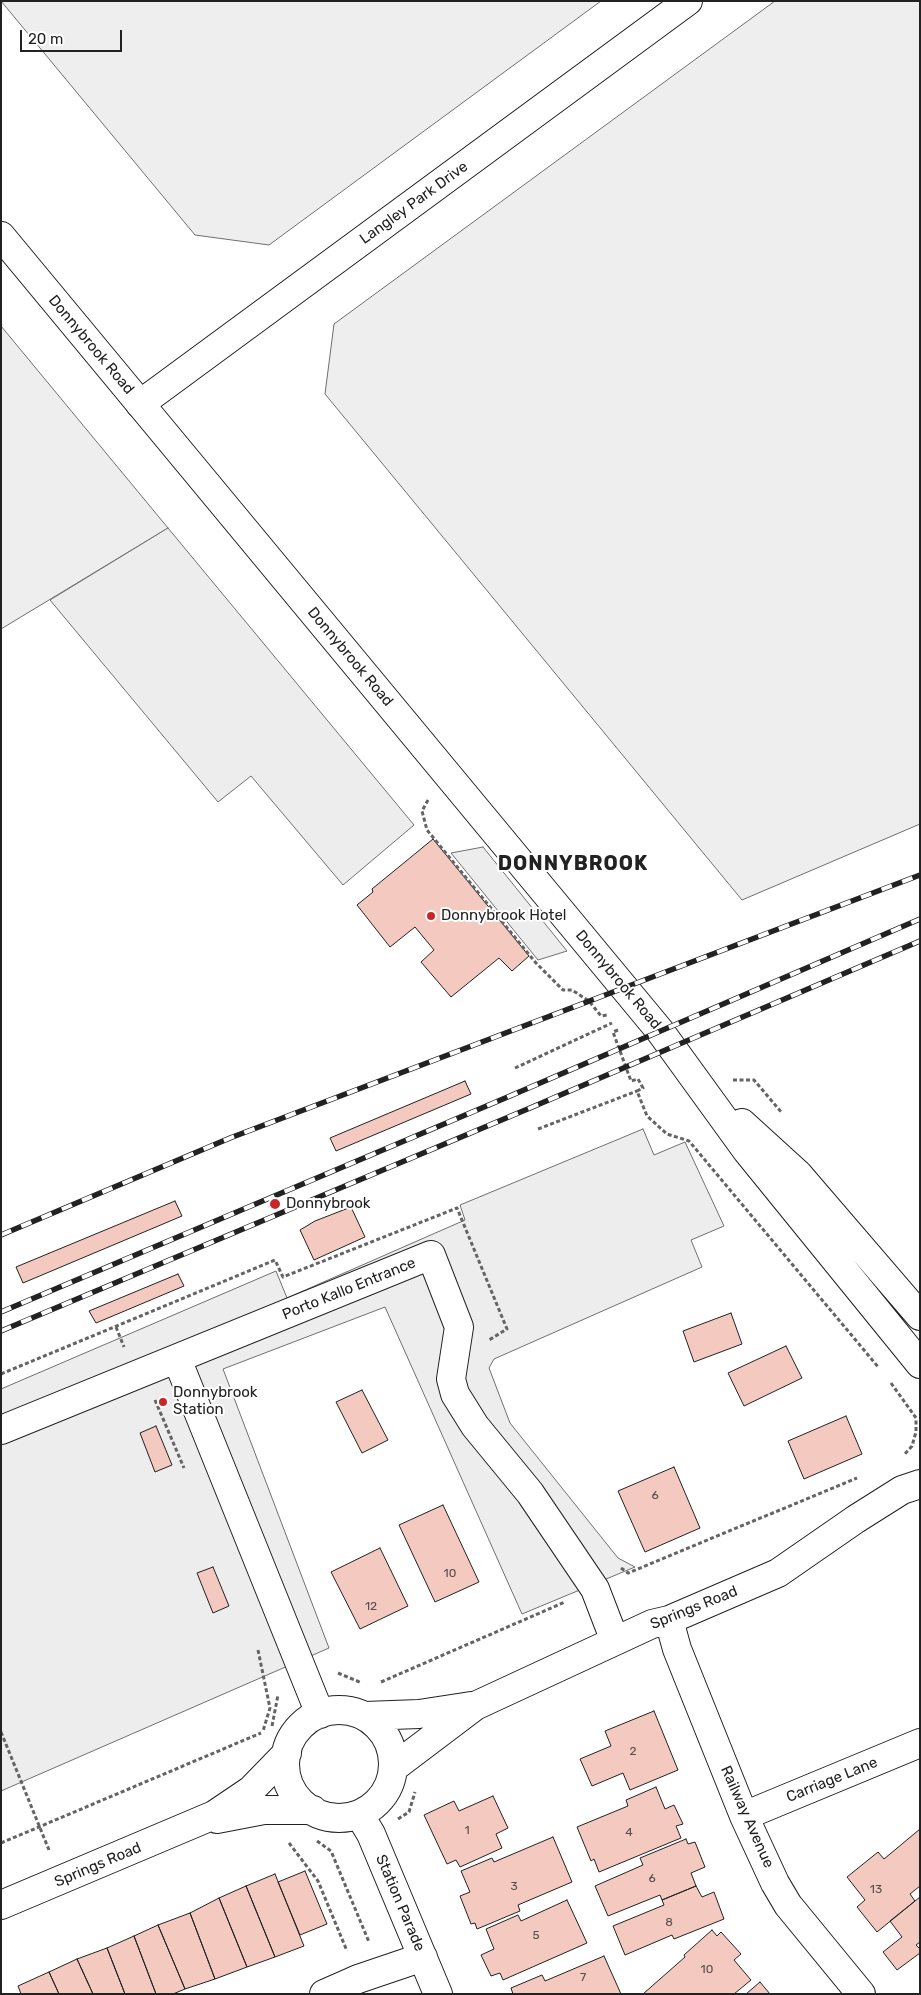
<!DOCTYPE html>
<style>
body{margin:0}
#map{position:relative;width:921px;height:1995px;overflow:hidden;background:#fff;font-family:Rubik,sans-serif}
canvas{display:block}
.frame{position:absolute;inset:0;border:2px solid #222;pointer-events:none}
.scale{position:absolute;left:20px;top:30px;width:102px;height:22px;box-sizing:border-box;border:2px solid #222;border-top:0;padding-left:6px;font-size:15px;line-height:18px;white-space:nowrap;color:#222;-webkit-text-stroke:4px #fff;paint-order:stroke}
</style>
<div id="map">
<canvas width="921" height="1995"></canvas>
<div class="frame"></div>
<div class="scale">20 m</div>
</div>
<script>
const c = document.querySelector('canvas').getContext('2d');
c.lineJoin = 'round';
function fillPath(path, color) {
  c.fillStyle = color;
  c.fill(path, 'evenodd');
}
function poly(rows) {
  const path = new Path2D();
  for (const r of rows) {
    if (r.length === 3) {
      path.moveTo(r[0] + r[2], r[1]);
      path.arc(r[0], r[1], r[2], 0, 2 * Math.PI);
      continue;
    }
    path.moveTo(r[0], r[1]);
    for (let i = 2; i < r.length; i += 2) path.lineTo(r[i], r[i + 1]);
  }
  return path;
}
function stroke(path, color, width, dash) {
  c.strokeStyle = color;
  c.lineWidth = width;
  c.lineCap = dash ? 'butt' : 'round';
  c.setLineDash(dash || []);
  c.stroke(path);
}
function label(font, color, halo, rows, align = 'center') {
  c.font = font + ' Rubik,sans-serif';
  c.lineWidth = 4;
  c.setLineDash([]);
  c.textBaseline = 'middle';
  c.strokeStyle = halo;
  c.fillStyle = color;
  for (const [text, x, y, turn = 0] of rows) {
    c.save();
    c.translate(x, y);
    c.rotate((+turn || 0) * Math.PI / 180);
    c.textAlign = isNaN(turn) ? turn : align;
    if (halo) c.strokeText(text, 0, 0);
    c.fillText(text, 0, 0);
    c.restore();
  }
}
const green = poly([
 [1,1,601,1,269,245,195,235,1,1],
 [775,1,920,1,920,824,742,900,325,394,334,324,775,1],
 [1,326,168,528,1,629,1,326]
]);
const parking = poly([
 [168,528,414,825,343,885,251,776,218,802,50,600,168,528],
 [483,847,567,951,538,960,451,853,483,847],
 [643,1129,654,1155,685,1142,724,1226,691,1240,702,1267,494,1359,489,1368,510,1423,618,1558,635,1567,522,1614,385,1307,223,1369,329,1648,1,1791,1,1389,276,1271,287,1298,465,1220,460,1205,643,1129]
]);
const building = poly([
 [433,839,529,956,512,971,499,958,451,997,421,962,434,950,415,927,390,947,357,905,373,892,372,889,433,839],
 [465,1081,471,1094,336,1151,330,1138,465,1081],
 [175,1201,182,1216,23,1283,16,1267,175,1201],
 [351,1207,365,1237,314,1260,300,1230,315,1221,351,1207],
 [178,1274,184,1286,96,1323,89,1311,178,1274],
 [731,1313,742,1344,694,1362,683,1331,731,1313],
 [786,1346,802,1378,744,1406,728,1373,786,1346],
 [362,1390,388,1440,362,1453,336,1402,362,1390],
 [846,1416,862,1454,804,1479,788,1441,846,1416],
 [156,1426,172,1465,155,1472,140,1433,156,1426],
 [674,1467,700,1528,645,1552,618,1491,674,1467],
 [443,1505,479,1582,435,1602,399,1525,443,1505],
 [380,1548,408,1606,360,1629,331,1572,380,1548],
 [213,1567,229,1606,213,1613,197,1573,213,1567],
 [654,1711,678,1770,630,1790,623,1773,592,1786,580,1759,611,1746,605,1731,654,1711],
 [656,1787,665,1809,674,1805,683,1824,676,1826,681,1838,599,1872,594,1859,591,1861,577,1827,628,1806,626,1800,656,1787],
 [493,1796,508,1828,496,1834,502,1848,460,1867,456,1860,447,1864,424,1815,454,1801,459,1811,493,1796],
 [920,1829,920,1886,910,1894,915,1901,877,1932,857,1907,865,1900,847,1877,878,1852,884,1859,920,1829],
 [553,1837,572,1882,518,1905,520,1911,477,1929,475,1923,471,1924,460,1896,470,1892,461,1871,492,1858,494,1862,553,1837],
 [686,1839,688,1844,695,1842,705,1867,691,1873,696,1886,662,1900,660,1895,608,1916,595,1886,643,1865,640,1858,686,1839],
 [305,1871,327,1924,300,1935,278,1882,305,1871],
 [275,1874,304,1946,275,1957,246,1886,275,1874],
 [246,1886,275,1957,247,1967,219,1898,246,1886],
 [696,1886,702,1897,714,1892,724,1919,674,1939,672,1935,625,1955,613,1926,664,1905,662,1900,696,1886],
 [920,1897,920,1942,916,1945,920,1949,920,1953,897,1970,883,1952,902,1937,890,1921,920,1897],
 [219,1898,247,1967,215,1979,190,1913,219,1898],
 [567,1900,587,1943,503,1980,500,1973,491,1976,481,1955,494,1949,486,1929,518,1915,521,1921,567,1900],
 [190,1913,215,1979,185,1989,158,1925,190,1913],
 [158,1925,185,1989,173,1994,156,1994,134,1936,158,1925],
 [712,1930,717,1936,721,1932,741,1954,734,1960,751,1980,734,1994,643,1994,685,1957,684,1955,712,1930],
 [134,1936,156,1994,125,1994,107,1948,134,1936],
 [107,1948,125,1994,93,1994,77,1959,107,1948],
 [604,1956,621,1994,513,1994,511,1988,542,1975,545,1981,604,1956],
 [77,1959,93,1994,59,1994,49,1972,77,1959],
 [49,1972,59,1994,21,1994,18,1986,49,1972],
 [760,1982,770,1994,746,1994,760,1982]
]);
const path = poly([
 [428,800,422,811,427,830,536,963,563,990,572,990,589,1001,601,1016,607,1015],
 [618,1030,613,1032,631,1081,638,1079,643,1088,637,1091,647,1116,667,1134,689,1141,879,1368],
 [515,1068,612,1023],
 [733,1080,754,1080,782,1113],
 [538,1129,637,1091],
 [116,1327,124,1347],
 [1,1374,275,1260,283,1277,457,1208,507,1329,489,1340],
 [891,1383,916,1418,916,1432,912,1446,904,1455],
 [155,1400,184,1468],
 [621,1568,628,1573,857,1478],
 [258,1650,270,1708,263,1731],
 [338,1673,362,1683],
 [381,1682,565,1602],
 [272,1726,278,1695],
 [1,1732,49,1850],
 [398,1819,409,1812,415,1792],
 [317,1841,331,1851,369,1942],
 [1,1843,261,1733],
 [289,1843,318,1881,347,1951]
]);
const minor = poly([
 [140,404,688,1],
 [177,1359,320,1714],
 [1,1430,431,1255,459,1327,451,1379,455,1394,475,1426,530,1493,595,1589,615,1641],
 [669,1620,677,1649,744,1816,775,1883,788,1905,861,1994],
 [339,1764,54],
 [365,1716,419,1714,471,1706],
 [393,1768,475,1706,652,1624,669,1620,778,1573,856,1519,902,1490,920,1484],
 [359,1814,371,1834,438,1994],
 [744,1816,920,1743],
 [217,1819,264,1810,313,1810],
 [1,1905,214,1815,251,1790,287,1753],
 [324,1994,358,1979,423,1957]
]);
const major = poly([
 [1,236,660,1031,747,1151,920,1364],
 [742,1123,798,1174,920,1316]
]);
const rail = poly([
 [1,1235,230,1138,920,875],
 [1,1312,510,1096,920,919],
 [1,1331,530,1108,920,941]
]);
const markers = [
 [431,916,5,"#c62828"],
 [275,1204,6,"#c62828"],
 [163,1402,5,"#c62828"]
];
const numberNames = [
 ["6",655,1496],
 ["10",450,1574],
 ["12",371,1607],
 ["2",633,1752],
 ["1",467,1831],
 ["4",629,1833],
 ["6",652,1879],
 ["3",514,1887],
 ["13",876,1890],
 ["8",669,1923],
 ["5",536,1936],
 ["10",707,1970],
 ["7",583,1978]
];
const streetNames = [
 ["Langley Park Drive",414,203,-36],
 ["Donnybrook Road",91,345,50],
 ["Donnybrook Road",350,657,50],
 ["Donnybrook Road",618,980,50],
 ["Porto Kallo Entrance",349,1289,-22],
 ["Springs Road",694,1608,-22],
 ["Carriage Lane",832,1780,-22],
 ["Railway Avenue",747,1817,66],
 ["Springs Road",98,1865,-23],
 ["Station Parade",400,1903,67]
];
const poiNames = [
 ["Donnybrook Hotel",441,916],
 ["Donnybrook",286,1204],
 ["Donnybrook",173,1393],
 ["Station",173,1410]
];
const districtNames = [
 ["DONNYBROOK",573,864]
];
fillPath(green, '#eee');
stroke(green, '#6f6f6f', 1);
fillPath(parking, '#ededed');
stroke(parking, '#6f6f6f', 1);
fillPath(building, '#f3c9c0');
stroke(building, '#222', 1);
stroke(minor, '#222', 30);
stroke(major, '#222', 30);
stroke(path, '#646464', 3, [4, 2.5]);
stroke(minor, '#fff', 28);
stroke(major, '#fff', 28);
stroke(rail, '#222', 5.5);
stroke(rail, '#fff', 4, [11]);
for (const [x, y, r, color] of markers) {
  const dot = new Path2D();
  dot.arc(x, y, r, 0, 2 * Math.PI);
  c.fillStyle = color;
  c.fill(dot);
  stroke(dot, '#fff', 2);
}
label('12px', '#564c4a', null, numberNames);
label('15px', '#222', '#fff', streetNames);
label('15px', '#222', '#fff', poiNames, 'left');
c.letterSpacing = '1px';
label('bold 20px', '#222', '#fff', districtNames);
c.letterSpacing = '0px';
</script>
